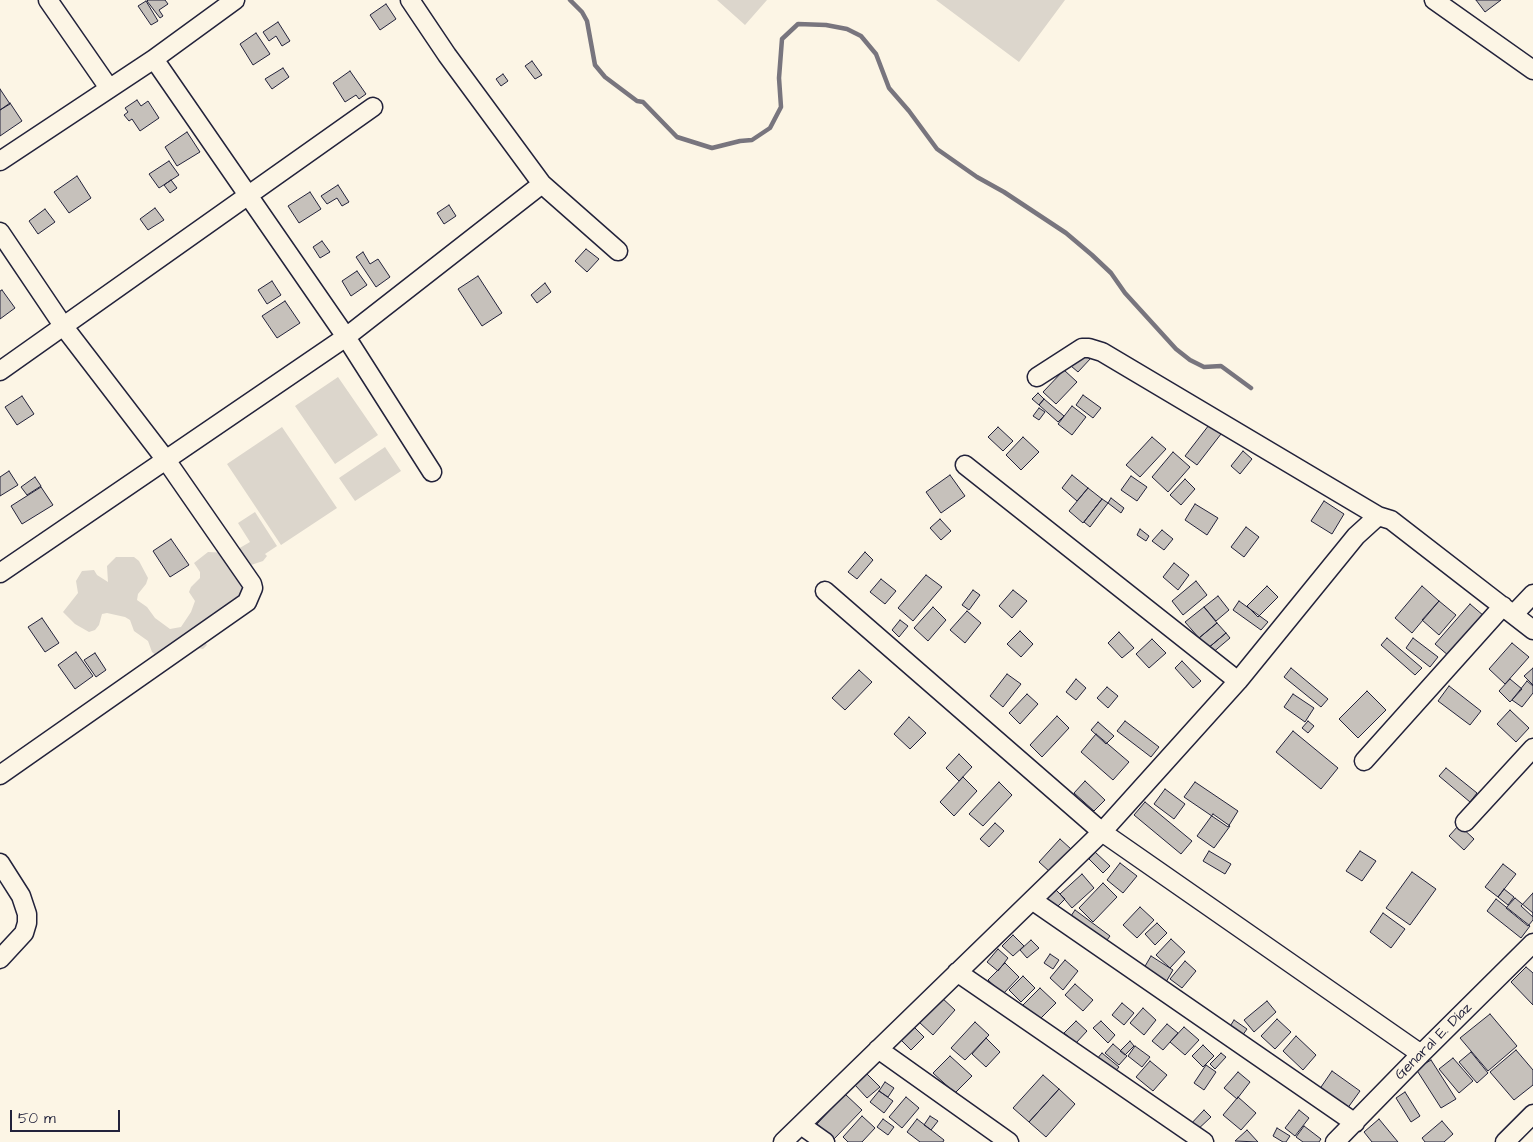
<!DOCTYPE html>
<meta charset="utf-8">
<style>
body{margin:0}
#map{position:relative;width:1533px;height:1142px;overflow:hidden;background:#fcf5e5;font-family:"Architects Daughter",sans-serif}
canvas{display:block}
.scale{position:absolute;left:10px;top:1110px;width:110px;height:22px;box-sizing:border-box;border:2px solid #22223b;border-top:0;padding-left:6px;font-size:15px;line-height:18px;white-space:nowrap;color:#22223b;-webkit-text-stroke:4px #fcf5e5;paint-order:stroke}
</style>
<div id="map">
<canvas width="1533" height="1142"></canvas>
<div class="scale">50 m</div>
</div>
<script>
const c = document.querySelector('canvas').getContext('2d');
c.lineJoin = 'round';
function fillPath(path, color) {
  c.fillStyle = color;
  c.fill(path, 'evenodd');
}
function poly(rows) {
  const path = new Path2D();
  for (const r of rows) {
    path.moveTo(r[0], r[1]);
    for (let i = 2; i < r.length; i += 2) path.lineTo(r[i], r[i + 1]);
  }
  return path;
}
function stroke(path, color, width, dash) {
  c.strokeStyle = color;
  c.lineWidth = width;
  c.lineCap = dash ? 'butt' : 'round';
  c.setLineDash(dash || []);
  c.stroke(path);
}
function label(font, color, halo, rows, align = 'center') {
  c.font = font + ' "Architects Daughter",sans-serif';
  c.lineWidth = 5;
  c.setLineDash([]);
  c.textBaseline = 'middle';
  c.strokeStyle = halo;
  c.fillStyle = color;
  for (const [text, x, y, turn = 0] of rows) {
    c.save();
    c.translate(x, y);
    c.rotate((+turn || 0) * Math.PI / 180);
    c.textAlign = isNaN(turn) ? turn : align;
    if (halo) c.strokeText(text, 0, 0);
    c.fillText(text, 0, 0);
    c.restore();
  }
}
const green = poly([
 [717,0,767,0,745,25],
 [936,0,1065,0,1019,62],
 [338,377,378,435,335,464,295,406],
 [282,427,337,508,281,545,227,464],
 [385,447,401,471,355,501,339,478],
 [255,512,277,546,265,554,267,556,263,561,245,567,248,584,241,601,231,601,226,605,226,612,200,635,207,645,203,649,193,647,170,666,152,652,148,641,134,631,130,620,125,617,107,613,102,614,99,625,95,630,89,632,75,624,63,612,78,593,76,581,82,571,94,570,97,575,108,582,107,566,116,557,134,557,139,561,148,578,146,584,138,594,137,600,147,607,155,618,170,629,181,627,191,612,195,601,189,592,191,587,200,578,200,572,194,563,208,552,231,553,250,542,238,523]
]);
const stream = poly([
 [570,0,582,12,587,21,595,65,605,77,637,101,643,102,677,137,712,148,740,141,752,140,770,128,781,107,779,78,782,39,798,24,826,25,847,29,861,36,876,54,889,88,909,111,937,149,977,177,1004,192,1066,233,1092,255,1111,273,1125,293,1176,349,1190,360,1204,367,1221,366,1251,388]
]);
const building = poly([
 [148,0,165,0,168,4,159,10,163,16,160,18,147,1,148,0],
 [1476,0,1501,0,1485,12,1476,0],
 [146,1,158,21,151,25,138,6,146,1],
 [386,4,396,19,380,30,370,15,386,4],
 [278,22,290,41,282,46,276,36,269,41,263,32,278,22],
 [256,33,270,54,253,65,240,44,256,33],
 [532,61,542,75,535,79,525,66,532,61],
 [283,68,289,77,272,89,265,79,283,68],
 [350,71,366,94,359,99,356,95,345,102,333,83,350,71],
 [503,74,508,81,501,86,496,79,503,74],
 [0,89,10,104,0,110,0,89],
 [137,100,141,106,148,101,159,118,140,131,132,119,129,121,124,115,128,112,125,108,137,100],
 [10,103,22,121,0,136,0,110,10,103],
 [187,132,200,152,177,166,165,147,187,132],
 [169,161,179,175,159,188,149,174,169,161],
 [77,176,91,198,69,213,54,192,77,176],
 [171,180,177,188,170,193,164,185,171,180],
 [338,185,349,202,342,206,337,198,327,204,321,196,338,185],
 [310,192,321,209,299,223,288,206,310,192],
 [449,205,456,216,444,224,437,213,449,205],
 [155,208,164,220,148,230,140,219,155,208],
 [45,209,55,222,38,234,29,221,45,209],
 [322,241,330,252,320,258,313,247,322,241],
 [586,249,599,259,587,272,575,261,586,249],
 [363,252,370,264,378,259,390,277,376,287,356,257,363,252],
 [357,271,367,285,351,296,342,281,357,271],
 [478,276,502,313,482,326,458,289,478,276],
 [272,281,281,295,267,304,258,290,272,281],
 [545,283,551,292,537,303,531,295,545,283],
 [2,290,15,308,0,319,0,291,2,290],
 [285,301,300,323,277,338,262,316,285,301],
 [1084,352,1091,358,1078,372,1071,366,1084,352],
 [1064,370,1077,382,1056,404,1043,392,1064,370],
 [1038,393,1044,399,1039,405,1032,399,1038,393],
 [1083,395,1101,408,1093,418,1076,405,1083,395],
 [22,396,34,414,17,425,5,407,22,396],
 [1044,399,1064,416,1058,422,1039,405,1044,399],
 [1072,406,1086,417,1072,435,1058,424,1072,406],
 [1039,408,1045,412,1039,420,1033,416,1039,408],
 [1209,425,1221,434,1197,465,1185,456,1209,425],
 [998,427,1013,441,1003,451,988,437,998,427],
 [1023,437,1039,452,1021,470,1006,455,1023,437],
 [1152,437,1166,449,1140,477,1126,465,1152,437],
 [1243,451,1252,459,1240,474,1231,466,1243,451],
 [1173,452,1190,467,1168,492,1152,477,1173,452],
 [9,471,18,485,0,496,0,477,9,471],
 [950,475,965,496,941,513,926,492,950,475],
 [1072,475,1088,488,1077,501,1062,488,1072,475],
 [1131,476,1147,487,1137,501,1121,490,1131,476],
 [35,477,41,486,27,495,21,487,35,477],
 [1185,479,1195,489,1181,505,1170,495,1185,479],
 [41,487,53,505,22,524,11,506,41,487],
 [1088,488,1102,499,1083,523,1069,511,1088,488],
 [1111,498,1124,508,1121,513,1108,503,1111,498],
 [1102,499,1108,503,1090,527,1084,522,1102,499],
 [1324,501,1344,514,1332,534,1311,521,1324,501],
 [1195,504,1218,518,1207,535,1185,520,1195,504],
 [940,519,951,531,941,540,930,528,940,519],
 [1246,527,1259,537,1244,557,1231,547,1246,527],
 [1140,529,1149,536,1146,541,1137,535,1140,529],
 [1162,530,1173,539,1164,550,1152,541,1162,530],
 [171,539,189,565,170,577,153,551,171,539],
 [865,552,873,560,857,579,848,572,865,552],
 [1174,563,1189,575,1178,590,1163,577,1174,563],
 [926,575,942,587,913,621,898,608,926,575],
 [881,579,896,591,885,604,870,592,881,579],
 [1196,581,1207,595,1183,615,1172,601,1196,581],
 [1267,586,1278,597,1258,617,1247,606,1267,586],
 [1422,586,1439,601,1412,633,1395,618,1422,586],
 [973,590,980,595,969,610,962,605,973,590],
 [1013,590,1027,601,1012,618,999,606,1013,590],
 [1218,596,1229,610,1216,621,1204,607,1218,596],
 [1239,601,1268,622,1261,630,1233,610,1239,601],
 [1439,601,1456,615,1439,635,1422,620,1439,601],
 [1470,604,1484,616,1449,656,1435,644,1470,604],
 [933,607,946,620,928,641,914,628,933,607],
 [1204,607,1217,623,1199,638,1185,622,1204,607],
 [967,611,981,623,965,643,950,630,967,611],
 [42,618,59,643,45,652,28,627,42,618],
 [900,620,908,626,899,637,892,630,900,620],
 [1217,623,1226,633,1207,649,1199,638,1217,623],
 [1020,631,1033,644,1021,657,1007,644,1020,631],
 [1119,632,1134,648,1122,658,1108,643,1119,632],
 [1226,633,1230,638,1211,654,1207,649,1226,633],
 [1387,638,1422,668,1415,675,1381,645,1387,638],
 [1413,638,1438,657,1430,667,1406,648,1413,638],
 [1152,639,1166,653,1149,668,1136,654,1152,639],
 [1512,643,1529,657,1505,684,1489,669,1512,643],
 [76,652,93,676,75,689,58,665,76,652],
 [95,653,106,670,96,677,84,660,95,653],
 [1182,661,1201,681,1193,688,1175,668,1182,661],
 [1291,668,1328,699,1321,707,1284,677,1291,668],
 [1533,668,1533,685,1524,676,1533,668],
 [859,670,872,682,845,710,832,698,859,670],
 [1007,674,1021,684,1003,707,990,696,1007,674],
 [1076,679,1086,688,1076,700,1066,692,1076,679],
 [1510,679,1522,689,1510,702,1499,691,1510,679],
 [1527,681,1533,686,1533,693,1522,707,1512,700,1527,681],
 [1449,686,1481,711,1470,725,1438,701,1449,686],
 [1107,687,1118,696,1108,708,1097,698,1107,687],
 [1367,691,1386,710,1358,738,1339,719,1367,691],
 [1027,694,1038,704,1020,724,1009,713,1027,694],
 [1293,694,1314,708,1305,722,1284,707,1293,694],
 [1510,710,1529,728,1516,742,1497,724,1510,710],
 [1057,716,1069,728,1042,757,1030,745,1057,716],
 [909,717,926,733,910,749,894,734,909,717],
 [1125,721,1159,747,1151,757,1117,731,1125,721],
 [1308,721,1314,726,1308,733,1302,728,1308,721],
 [1098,722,1114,736,1106,744,1091,730,1098,722],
 [1293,731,1338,768,1321,789,1276,752,1293,731],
 [1096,734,1129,762,1113,780,1081,752,1096,734],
 [959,754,972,767,959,781,946,768,959,754],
 [1446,768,1477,793,1470,802,1439,776,1446,768],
 [963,777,977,791,954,816,940,802,963,777],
 [1085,781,1105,800,1094,811,1074,793,1085,781],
 [999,782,1012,795,983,826,969,814,999,782],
 [1195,782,1238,811,1228,827,1184,797,1195,782],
 [1165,789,1185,804,1174,819,1154,804,1165,789],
 [1145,802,1192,841,1181,854,1134,815,1145,802],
 [1213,814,1230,826,1214,848,1197,836,1213,814],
 [995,823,1004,831,989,847,980,839,995,823],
 [1459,825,1474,839,1464,850,1449,836,1459,825],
 [1060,839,1071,849,1050,872,1039,862,1060,839],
 [1209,851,1231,864,1225,874,1203,861,1209,851],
 [1360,851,1376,861,1362,881,1346,871,1360,851],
 [1095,852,1110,866,1103,873,1089,859,1095,852],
 [1120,863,1137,876,1123,893,1107,880,1120,863],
 [1503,864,1516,874,1498,897,1485,887,1503,864],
 [1412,872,1436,889,1410,925,1386,908,1412,872],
 [1082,874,1094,888,1072,908,1060,894,1082,874],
 [1103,883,1117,897,1093,922,1079,908,1103,883],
 [1504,889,1514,897,1508,905,1498,897,1504,889],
 [1056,890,1065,899,1053,911,1044,902,1056,890],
 [1533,893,1533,917,1521,906,1533,893],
 [1515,898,1533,913,1533,920,1528,926,1506,908,1515,898],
 [1496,899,1530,926,1521,938,1487,911,1496,899],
 [1140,907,1154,920,1137,938,1123,925,1140,907],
 [1075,910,1110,936,1104,944,1069,919,1075,910],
 [1383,913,1405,929,1391,948,1370,932,1383,913],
 [1157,923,1167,933,1155,945,1145,934,1157,923],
 [1013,935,1024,946,1013,956,1002,946,1013,935],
 [1171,939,1185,952,1170,968,1156,955,1171,939],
 [1031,940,1039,948,1027,958,1020,950,1031,940],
 [998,949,1008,958,998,971,987,962,998,949],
 [1050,954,1059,960,1053,969,1044,963,1050,954],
 [1151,956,1173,970,1166,982,1144,968,1151,956],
 [1065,960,1078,971,1063,990,1050,978,1065,960],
 [1185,961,1196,971,1182,988,1170,979,1185,961],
 [1005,963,1019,977,1003,994,988,980,1005,963],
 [1526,967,1533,973,1533,1005,1511,982,1526,967],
 [1023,976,1035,988,1021,1002,1009,990,1023,976],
 [1075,984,1093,1000,1083,1011,1065,995,1075,984],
 [1040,988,1056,1003,1037,1022,1021,1007,1040,988],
 [941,997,955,1010,933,1035,919,1022,941,997],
 [1267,1001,1276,1012,1254,1032,1244,1020,1267,1001],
 [1122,1003,1134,1013,1124,1025,1112,1015,1122,1003],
 [1143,1008,1156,1020,1144,1035,1130,1023,1143,1008],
 [1490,1014,1517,1046,1488,1071,1460,1038,1490,1014],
 [1277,1019,1291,1032,1275,1049,1261,1036,1277,1019],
 [1234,1020,1247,1029,1242,1036,1229,1028,1234,1020],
 [1076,1021,1087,1031,1076,1043,1064,1033,1076,1021],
 [1101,1021,1115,1035,1108,1043,1093,1028,1101,1021],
 [975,1022,989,1035,965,1060,951,1048,975,1022],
 [1167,1024,1178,1033,1163,1050,1152,1041,1167,1024],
 [913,1026,924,1037,911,1050,900,1039,913,1026],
 [1184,1027,1199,1040,1185,1055,1170,1042,1184,1027],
 [1296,1036,1316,1055,1303,1070,1283,1051,1296,1036],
 [986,1038,1000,1052,986,1067,972,1054,986,1038],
 [1130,1041,1134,1046,1125,1055,1120,1051,1130,1041],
 [1113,1044,1127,1056,1119,1065,1105,1053,1113,1044],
 [1203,1045,1214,1056,1203,1067,1192,1056,1203,1045],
 [1135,1046,1150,1057,1142,1067,1128,1056,1135,1046],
 [1516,1050,1533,1070,1533,1085,1514,1100,1490,1072,1516,1050],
 [1471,1052,1488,1073,1477,1083,1459,1062,1471,1052],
 [1102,1053,1119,1067,1113,1074,1096,1060,1102,1053],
 [1221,1053,1226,1057,1215,1069,1210,1064,1221,1053],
 [950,1056,972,1076,955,1093,933,1073,950,1056],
 [1453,1058,1473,1081,1459,1093,1439,1069,1453,1058],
 [1431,1060,1456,1099,1441,1108,1416,1069,1431,1060],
 [1150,1061,1167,1075,1153,1091,1136,1077,1150,1061],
 [1206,1065,1216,1072,1204,1090,1194,1083,1206,1065],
 [1332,1071,1360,1091,1347,1109,1319,1090,1332,1071],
 [1238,1072,1250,1082,1237,1099,1224,1088,1238,1072],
 [867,1074,880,1087,867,1098,855,1085,867,1074],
 [1043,1075,1059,1089,1029,1122,1013,1108,1043,1075],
 [885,1082,894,1088,888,1097,879,1091,885,1082],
 [1059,1089,1075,1104,1046,1137,1029,1122,1059,1089],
 [879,1091,893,1101,884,1113,870,1102,879,1091],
 [1405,1092,1420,1116,1411,1122,1396,1098,1405,1092],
 [845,1094,862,1110,834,1139,817,1124,845,1094],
 [906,1097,919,1108,902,1128,889,1117,906,1097],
 [1238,1097,1256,1113,1241,1130,1223,1115,1238,1097],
 [1204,1110,1211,1117,1195,1132,1189,1126,1204,1110],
 [1299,1110,1309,1118,1295,1136,1285,1128,1299,1110],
 [862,1116,875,1128,862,1142,848,1142,843,1137,862,1116],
 [930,1116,938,1121,931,1130,924,1125,930,1116],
 [883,1119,894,1127,888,1135,877,1127,883,1119],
 [917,1119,944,1140,943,1142,920,1142,907,1132,917,1119],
 [1379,1119,1398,1142,1372,1142,1364,1132,1379,1119],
 [1442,1121,1453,1134,1444,1142,1425,1142,1422,1138,1442,1121],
 [1304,1126,1321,1139,1319,1142,1303,1142,1296,1137,1304,1126],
 [1277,1128,1290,1136,1286,1142,1283,1142,1273,1136,1277,1128],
 [1247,1130,1258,1142,1235,1141,1247,1130]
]);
const minor = poly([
 [48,0,109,88],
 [410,0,447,55,542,184,618,251],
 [1434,0,1533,70],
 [154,59,346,337,432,472],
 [0,161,154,59,235,0],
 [0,232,64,327,166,460,252,584,253,588,247,602,0,775],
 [0,371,373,107],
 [1037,377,1082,348,1089,348,1102,352,1378,516,1391,520,1533,630],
 [965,465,1238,681],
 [0,573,346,337,542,184],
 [825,591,1102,832,1421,1054],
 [1514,614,1533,594],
 [1364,761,1503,606],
 [1465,822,1533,748],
 [0,863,21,896,27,914,27,923,24,933,0,959],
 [1032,900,1355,1123],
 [957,972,1204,1142],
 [878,1049,1009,1142],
 [801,1125,825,1142],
 [783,1142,1102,832,1238,681,1356,536,1378,516],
 [1335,1142,1421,1054,1533,943],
 [1505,1142,1533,1114]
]);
const streetNames = [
 ["Genaral E. Díaz",1434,1042,-45]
];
fillPath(green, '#dcd6cc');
stroke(stream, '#78757e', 4.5);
fillPath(building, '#c6c1bb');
stroke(building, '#22223b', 1);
stroke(minor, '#22223b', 21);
stroke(minor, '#fcf5e5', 18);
label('15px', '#22223b', '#fcf5e5', streetNames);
</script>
